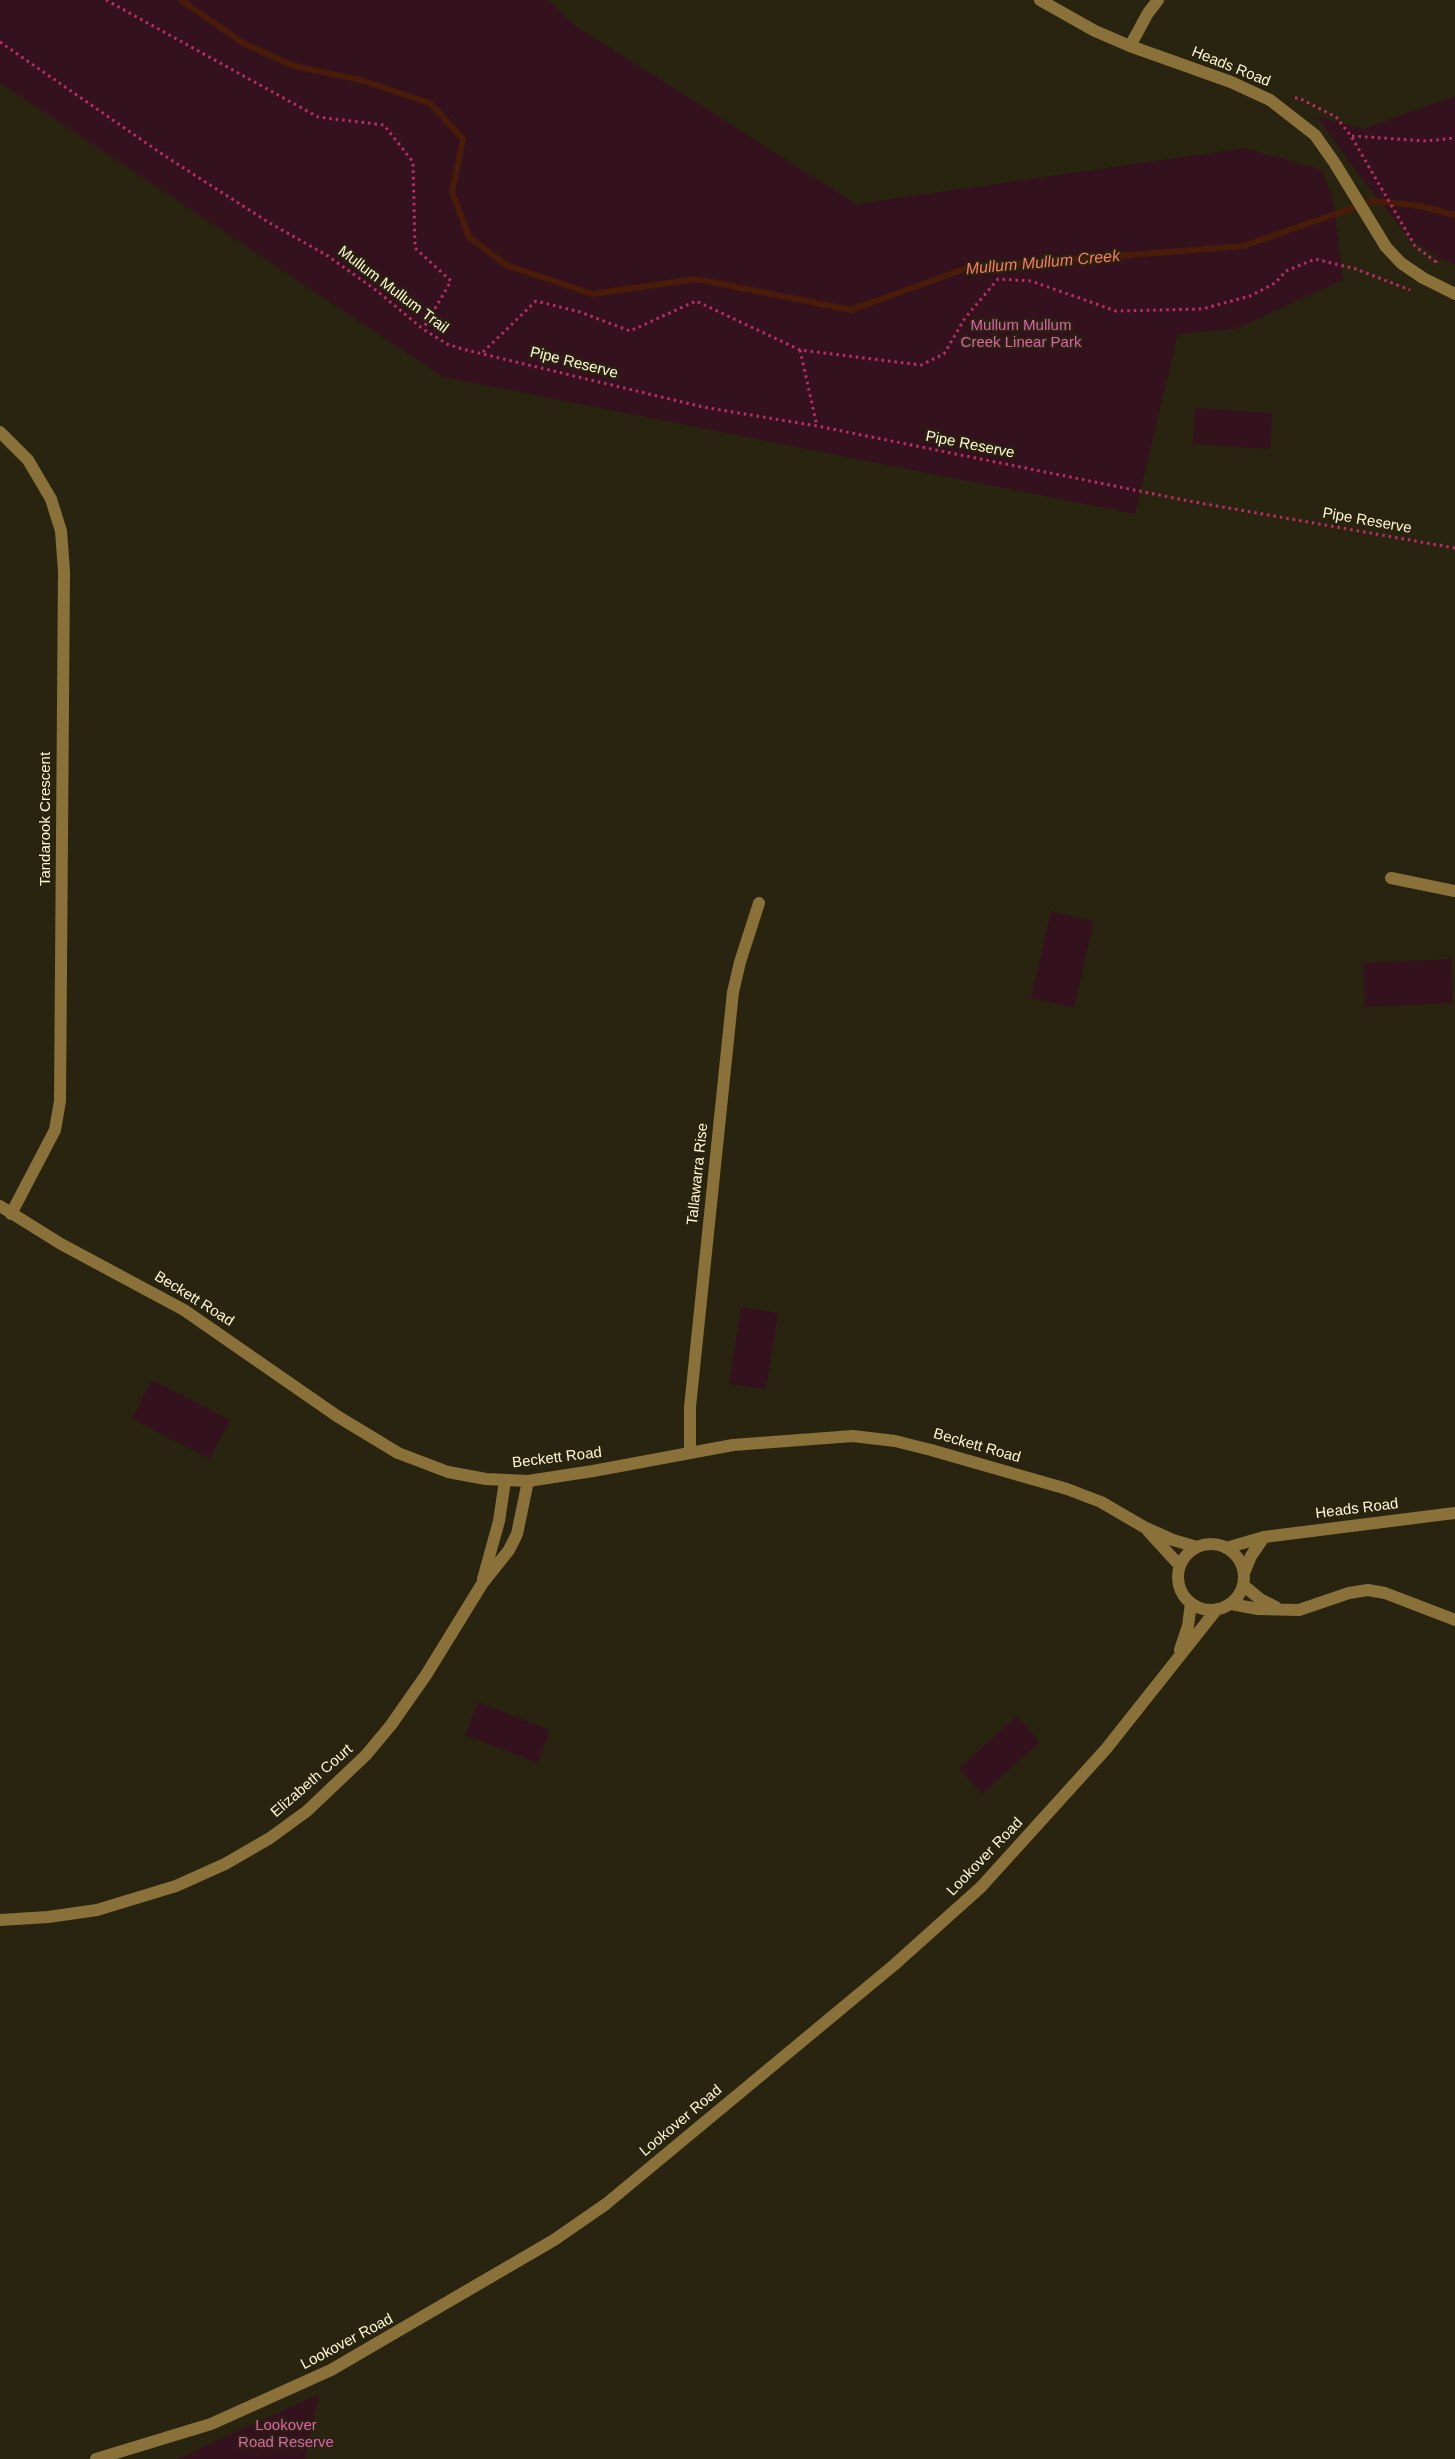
<!DOCTYPE html>
<style>
body{margin:0}
canvas{display:block;background:#29240f}
</style>
<canvas width="1455" height="2459"></canvas>
<script>
const c = document.querySelector('canvas').getContext('2d');
c.lineJoin = 'round';
function fillPath(path, color) {
  c.fillStyle = color;
  c.fill(path, 'evenodd');
}
function poly(rows) {
  const path = new Path2D();
  for (const r of rows) {
    if (r.length === 3) {
      path.moveTo(r[0] + r[2], r[1]);
      path.arc(r[0], r[1], r[2], 0, 2 * Math.PI);
      continue;
    }
    path.moveTo(r[0], r[1]);
    for (let i = 2; i < r.length; i += 2) path.lineTo(r[i], r[i + 1]);
  }
  return path;
}
function stroke(path, color, width, dash) {
  c.strokeStyle = color;
  c.lineWidth = width;
  c.lineCap = dash ? 'butt' : 'round';
  c.setLineDash(dash || []);
  c.stroke(path);
}
function label(font, color, halo, rows, align = 'center') {
  c.font = font + ' Helvetica,sans-serif';
  c.lineWidth = 4;
  c.setLineDash([]);
  c.textBaseline = 'middle';
  c.strokeStyle = halo;
  c.fillStyle = color;
  for (const [text, x, y, turn = 0] of rows) {
    c.save();
    c.translate(x, y);
    c.rotate((+turn || 0) * Math.PI / 180);
    c.textAlign = isNaN(turn) ? turn : align;
    if (halo) c.strokeText(text, 0, 0);
    c.fillText(text, 0, 0);
    c.restore();
  }
}
const green = poly([
 [0,0,548,0,573,24,856,204,1245,148,1322,170,1334,203,1343,280,1235,329,1178,334,1135,514,443,377,0,83],
 [1455,96,1455,265,1439,258,1410,239,1357,173,1317,116,1363,129],
 [1195,408,1272,413,1270,449,1193,444],
 [1051,911,1094,921,1074,1008,1031,998],
 [1451,959,1453,1003,1365,1007,1363,963],
 [741,1307,778,1313,766,1389,729,1384],
 [152,1380,230,1420,210,1459,132,1419],
 [478,1702,550,1730,538,1763,465,1735],
 [1017,1716,1040,1742,982,1794,959,1768],
 [319,2394,305,2459,177,2459,182,2457]
]);
const stream = poly([
 [181,0,243,43,294,66,361,80,430,103,463,139,452,192,469,237,506,265,592,294,696,279,851,310,967,268,1243,246,1373,201,1421,206,1455,215]
]);
const path = poly([
 [106,0,318,117,384,125,413,162,415,248,451,281,423,329],
 [0,42,165,156,268,222,328,256,377,291,423,329,447,344,462,349,703,407,817,426,1189,501,1455,548],
 [1295,98,1299,98,1336,117,1351,136,1415,246,1436,262,1433,265],
 [1352,136,1426,141,1455,138],
 [800,350,817,426],
 [483,352,536,301,580,312,630,331,696,301,800,350,921,365,944,354,965,318,998,279,1031,281,1116,311,1202,309,1250,296,1275,283,1286,271,1315,259,1356,269,1410,290]
]);
const minor = poly([
 [1040,0,1095,31,1130,46,1231,82,1270,100,1315,135,1334,162,1386,247,1401,263,1423,278,1455,294],
 [1130,46,1148,13,1158,0],
 [0,432,28,460,51,499,61,531,64,571,60,1101,55,1130,11,1214],
 [1391,878,1455,891],
 [0,1206,61,1244,184,1310,337,1416,398,1453,448,1472,486,1479,528,1481,593,1471,733,1445,853,1436,895,1441,931,1450,1067,1489,1101,1502,1144,1527,1173,1540,1197,1547],
 [690,1452,690,1407,733,992,740,962,759,903],
 [1148,1531,1180,1566],
 [1211,1577,33],
 [1226,1548,1264,1537,1455,1513],
 [1244,1573,1251,1556,1264,1537],
 [483,1579,499,1521,505,1481],
 [1243,1585,1260,1599,1276,1607],
 [1231,1604,1258,1609,1299,1610,1349,1593,1368,1590,1385,1593,1455,1620],
 [1180,1650,1188,1626,1191,1603],
 [0,1920,48,1917,97,1910,176,1886,225,1864,270,1838,307,1811,366,1755,391,1725,426,1675,482,1584,509,1550,517,1534,528,1481],
 [96,2459,211,2424,331,2370,554,2240,606,2204,894,1965,981,1887,1106,1749,1217,1609]
]);
const streetNames = [
 ["Heads Road",1231,67,22],
 ["Mullum Mullum Trail",393,290,37],
 ["Pipe Reserve",574,363,14],
 ["Pipe Reserve",970,445,11],
 ["Pipe Reserve",1367,521,10],
 ["Tandarook Crescent",46,819,-90],
 ["Tallawarra Rise",698,1174,-84],
 ["Beckett Road",194,1299,32],
 ["Beckett Road",977,1446,16],
 ["Beckett Road",557,1458,-7],
 ["Heads Road",1357,1509,-7],
 ["Elizabeth Court",312,1781,-41],
 ["Lookover Road",985,1857,-46],
 ["Lookover Road",681,2121,-40],
 ["Lookover Road",347,2342,-28]
];
const parkNames = [
 ["Mullum Mullum",1021,326],
 ["Creek Linear Park",1021,343],
 ["Lookover",286,2426],
 ["Road Reserve",286,2443]
];
const waterNames = [
 ["Mullum Mullum Creek",1043,263,-5]
];
fillPath(green, '#33121e');
stroke(stream, '#481c09', 6);
stroke(path, '#be2b66', 3, [2.5, 4]);
stroke(minor, '#897139', 12);
label('15px', '#fff6d7', '#29240f', streetNames);
label('15px', '#e45ead', '#29240f', parkNames);
label('italic 16px', '#ff7865', '#29240f', waterNames);
</script>
